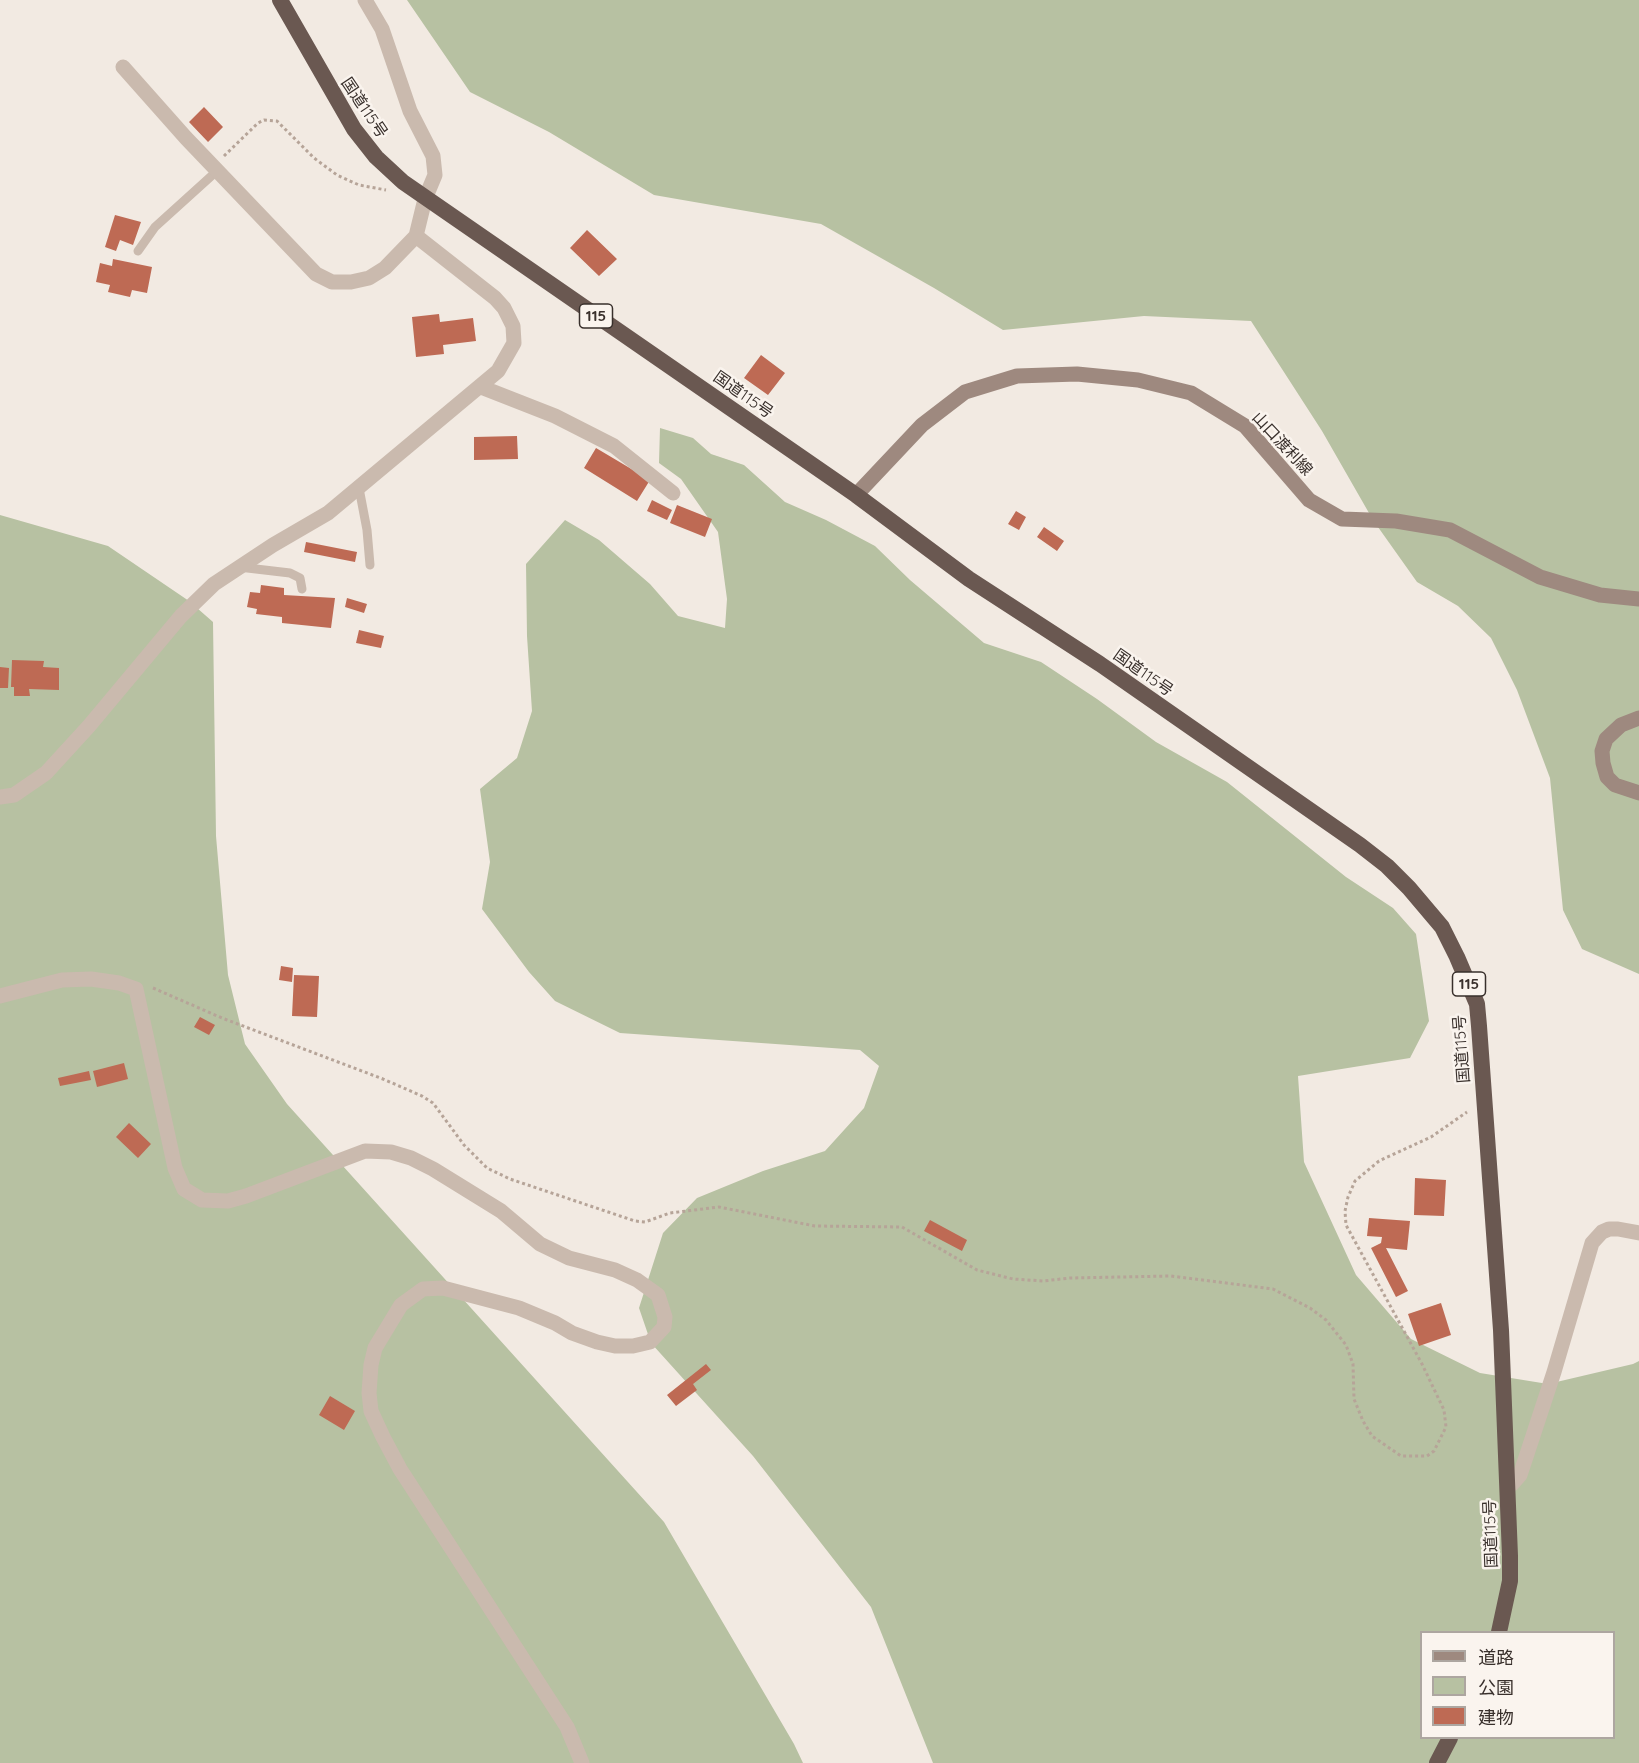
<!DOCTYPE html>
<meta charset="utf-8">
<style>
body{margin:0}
#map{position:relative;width:1639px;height:1763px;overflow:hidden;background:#f2eae2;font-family:Quicksand,"Noto Sans JP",sans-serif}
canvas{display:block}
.legend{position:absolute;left:1420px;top:1631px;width:195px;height:108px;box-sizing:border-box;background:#faf4ee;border:2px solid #ada6a0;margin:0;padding:8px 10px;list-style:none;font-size:18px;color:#39302c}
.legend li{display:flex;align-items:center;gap:12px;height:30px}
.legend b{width:30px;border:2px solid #ada6a0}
</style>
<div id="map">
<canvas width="1639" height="1763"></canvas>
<ul class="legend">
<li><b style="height:8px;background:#9e897f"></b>道路</li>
<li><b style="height:16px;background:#b7c1a2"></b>公園</li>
<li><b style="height:16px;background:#be6a54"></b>建物</li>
</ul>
</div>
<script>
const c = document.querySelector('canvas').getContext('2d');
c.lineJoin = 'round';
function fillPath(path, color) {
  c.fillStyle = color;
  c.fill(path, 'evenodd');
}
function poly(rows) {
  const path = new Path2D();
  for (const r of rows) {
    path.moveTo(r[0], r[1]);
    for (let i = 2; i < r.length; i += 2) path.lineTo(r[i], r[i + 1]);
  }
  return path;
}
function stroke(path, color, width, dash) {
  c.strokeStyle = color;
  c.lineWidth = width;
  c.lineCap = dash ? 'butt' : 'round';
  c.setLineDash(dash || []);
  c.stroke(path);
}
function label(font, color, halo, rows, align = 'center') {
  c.font = font + ' Quicksand,"Noto Sans JP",sans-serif';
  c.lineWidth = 5;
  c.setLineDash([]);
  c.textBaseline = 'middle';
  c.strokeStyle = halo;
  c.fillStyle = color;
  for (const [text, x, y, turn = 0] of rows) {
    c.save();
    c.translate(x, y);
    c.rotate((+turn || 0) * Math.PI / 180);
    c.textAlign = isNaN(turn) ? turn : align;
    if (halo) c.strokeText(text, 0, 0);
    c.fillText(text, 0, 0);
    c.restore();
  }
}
const green = poly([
 [407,0,1639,0,1639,974,1582,949,1563,910,1550,778,1517,690,1491,638,1458,606,1417,582,1373,520,1322,431,1251,321,1144,316,1003,330,934,288,821,224,654,195,549,132,470,92],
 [660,428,693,438,711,454,744,465,785,502,826,520,875,546,910,580,984,643,1041,662,1097,699,1156,742,1227,782,1346,877,1393,908,1416,934,1429,1021,1410,1058,1298,1076,1304,1162,1356,1275,1411,1339,1480,1373,1548,1384,1633,1364,1639,1361,1639,1763,933,1763,871,1607,753,1456,651,1343,639,1308,663,1233,697,1198,763,1171,825,1151,864,1108,879,1066,860,1050,620,1033,555,1001,529,972,482,909,490,862,480,789,517,758,532,711,527,636,526,564,565,520,599,540,650,584,678,616,725,628,727,599,718,532,681,479,659,463],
 [1422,1632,1614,1632,1614,1738,1422,1738],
 [0,515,108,546,189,601,213,622,216,836,228,975,245,1044,287,1104,664,1522,794,1744,803,1763,0,1763]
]);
const building = poly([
 [204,107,223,127,208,142,189,122],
 [115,215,141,222,133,245,120,240,116,251,105,247],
 [587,230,617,259,599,276,570,248],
 [113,259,152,267,147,293,132,290,130,297,108,292,110,285,96,282,100,263,112,266],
 [439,314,440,322,473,318,476,341,443,345,444,354,416,357,412,317],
 [761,355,785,373,768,395,744,378],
 [517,436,518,459,474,460,474,437],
 [596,448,650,480,637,501,584,468],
 [652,500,672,510,667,520,647,511],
 [677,505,712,519,705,537,670,523],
 [1016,511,1026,517,1019,530,1008,524],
 [1044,527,1064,541,1057,551,1037,537],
 [306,542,357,552,355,562,304,552],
 [261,585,284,588,284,595,335,598,331,628,282,623,282,617,256,614,257,609,247,607,250,592,260,593],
 [347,598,367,604,364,613,345,607],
 [359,630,384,636,381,648,356,643],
 [12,660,44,661,43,667,59,668,59,690,29,689,30,696,14,696,14,687,11,687],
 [0,667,9,668,8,688,0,688],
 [281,966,293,968,292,982,279,980],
 [294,975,319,976,317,1017,292,1016],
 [200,1017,215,1025,209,1035,194,1027],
 [124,1063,128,1079,97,1087,93,1071],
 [89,1071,91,1080,60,1086,58,1078],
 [129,1123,151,1144,138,1158,116,1137],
 [1415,1178,1446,1180,1444,1216,1414,1215],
 [1369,1218,1410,1221,1407,1250,1386,1248,1408,1291,1396,1297,1371,1248,1381,1243,1382,1237,1367,1236],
 [930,1220,967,1240,962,1251,924,1231],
 [1441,1303,1451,1335,1419,1346,1408,1314],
 [706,1364,711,1370,693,1384,697,1390,676,1406,667,1395],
 [330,1396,355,1411,344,1430,319,1415]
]);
const path = poly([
 [224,156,258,123,264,120,277,121,314,158,337,175,359,185,386,190],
 [153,988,222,1018,383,1079,422,1096,433,1103,464,1145,487,1168,510,1179,635,1221,645,1222,670,1213,719,1207,815,1226,902,1227,977,1270,1013,1279,1043,1281,1070,1278,1171,1276,1273,1289,1310,1308,1326,1320,1346,1345,1353,1364,1354,1399,1363,1421,1372,1436,1401,1456,1427,1456,1434,1451,1446,1427,1444,1410,1422,1364,1346,1225,1345,1211,1348,1197,1355,1181,1379,1161,1431,1137,1467,1112]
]);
const service = poly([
 [138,251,155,227,218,170],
 [359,488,367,530,370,565],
 [239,567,290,573,300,578,302,589]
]);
const minor = poly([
 [123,67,186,138,316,274,332,282,351,282,369,278,385,268,416,236,425,199,435,175,433,156,410,111,382,29,365,0],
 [481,387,555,416,614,446,673,493],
 [0,797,14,795,46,773,89,726,181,616,214,584,273,545,328,513,498,371,514,343,513,326,504,308,495,298,416,236],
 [0,996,62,980,91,979,119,983,136,989,175,1168,184,1189,202,1200,228,1201,246,1196,365,1151,391,1152,411,1158,433,1169,501,1211,540,1244,569,1258,615,1270,637,1280,658,1295,665,1317,664,1327,650,1342,633,1346,615,1346,597,1342,572,1333,555,1323,519,1308,443,1288,423,1289,401,1305,375,1348,371,1365,369,1393,371,1411,383,1437,400,1469,567,1727,582,1763],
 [1507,1486,1512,1484,1520,1475,1527,1454,1554,1372,1592,1243,1602,1232,1609,1229,1618,1229,1639,1233]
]);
const secondary = poly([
 [856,495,922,425,965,392,1017,376,1077,374,1138,380,1191,393,1245,426,1309,500,1342,519,1396,521,1450,530,1540,577,1600,595,1639,599],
 [1639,718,1621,725,1606,739,1602,751,1603,763,1607,777,1615,785,1639,793]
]);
const trunk = poly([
 [280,0,354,129,376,157,403,182,856,495,969,579,1100,664,1360,845,1387,866,1409,888,1442,927,1457,957,1477,1004,1479,1026,1501,1330,1510,1556,1510,1581,1499,1632],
 [1437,1763,1450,1738]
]);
const shields = [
 [596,316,33],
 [1469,984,33]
];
const shieldNames = [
 ["115",596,316],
 ["115",1469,984]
];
const streetNames = [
 ["国道115号",364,108,56],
 ["国道115号",743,395,35],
 ["山口渡利線",1282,444,47],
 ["国道115号",1143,673,35],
 ["国道115号",1462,1049,-94],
 ["国道115号",1491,1534,-92]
];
fillPath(green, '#b7c1a2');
fillPath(building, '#be6a54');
stroke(path, '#b6a498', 3, [3, 3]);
stroke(service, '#cabaae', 9);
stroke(minor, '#cabaae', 15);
stroke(secondary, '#9e897f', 15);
stroke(trunk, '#6a5851', 16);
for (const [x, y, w] of shields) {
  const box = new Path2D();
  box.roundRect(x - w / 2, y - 12, w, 24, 4.5);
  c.fillStyle = '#faf4ee';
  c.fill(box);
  stroke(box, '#39302c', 1.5);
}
label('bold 15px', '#39302c', null, shieldNames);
label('16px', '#39302c', '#faf4ee', streetNames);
</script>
